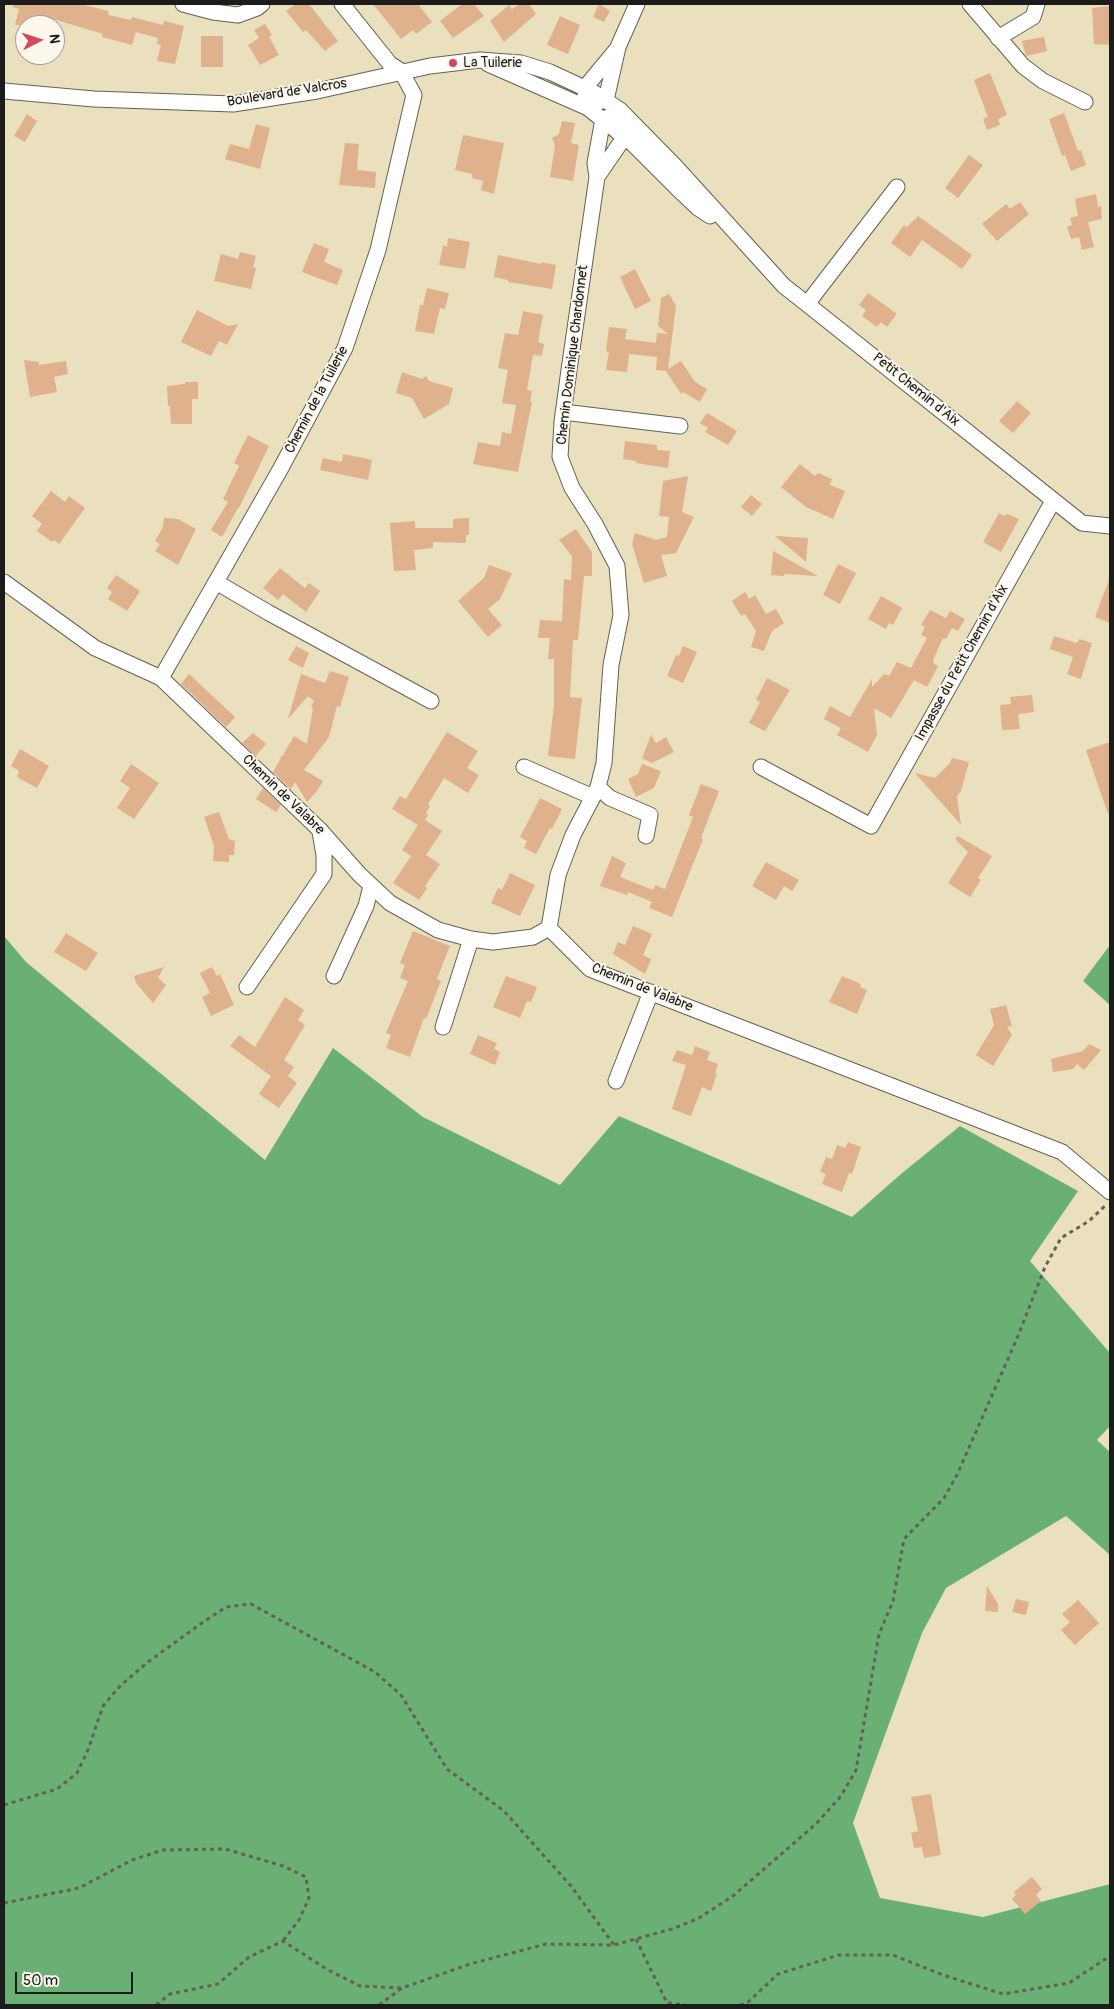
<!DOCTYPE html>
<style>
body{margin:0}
#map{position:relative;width:1114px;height:2009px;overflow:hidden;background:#eae0bd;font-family:Pangolin,sans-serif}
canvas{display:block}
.frame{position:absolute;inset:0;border:5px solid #1c1c1c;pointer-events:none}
.north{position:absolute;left:15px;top:15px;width:50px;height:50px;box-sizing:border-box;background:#fbf7ec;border:1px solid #a29f99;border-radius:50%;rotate:85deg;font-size:14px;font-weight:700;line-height:20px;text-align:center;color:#1c1c1c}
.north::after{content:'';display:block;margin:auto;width:18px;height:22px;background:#d1495b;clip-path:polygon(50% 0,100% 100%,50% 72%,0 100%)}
.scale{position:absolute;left:15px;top:1972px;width:118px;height:22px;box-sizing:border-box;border:2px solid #1c1c1c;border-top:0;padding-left:6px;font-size:15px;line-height:18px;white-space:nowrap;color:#1c1c1c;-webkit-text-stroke:4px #fbf7ec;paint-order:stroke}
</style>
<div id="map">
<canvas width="1114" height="2009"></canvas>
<div class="frame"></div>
<div class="north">N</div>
<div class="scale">50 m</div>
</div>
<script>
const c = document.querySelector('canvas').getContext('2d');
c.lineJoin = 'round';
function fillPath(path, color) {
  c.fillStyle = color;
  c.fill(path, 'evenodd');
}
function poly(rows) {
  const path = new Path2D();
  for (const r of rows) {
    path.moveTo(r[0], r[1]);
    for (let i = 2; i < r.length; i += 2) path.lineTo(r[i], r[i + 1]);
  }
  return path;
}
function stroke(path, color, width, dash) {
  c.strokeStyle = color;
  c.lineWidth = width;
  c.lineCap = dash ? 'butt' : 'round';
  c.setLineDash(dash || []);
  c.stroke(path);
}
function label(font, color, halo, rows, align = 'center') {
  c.font = font + ' Pangolin,sans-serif';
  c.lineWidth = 4;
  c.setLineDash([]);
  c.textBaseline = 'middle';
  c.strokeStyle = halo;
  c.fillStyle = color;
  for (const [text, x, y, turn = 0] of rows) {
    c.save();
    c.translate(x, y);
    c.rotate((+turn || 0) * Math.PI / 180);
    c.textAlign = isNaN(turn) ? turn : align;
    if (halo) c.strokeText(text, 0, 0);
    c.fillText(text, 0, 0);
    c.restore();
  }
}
const forest = poly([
 [4,936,26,962,265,1160,333,1048,423,1117,560,1185,619,1116,852,1217,901,1174,960,1126,1078,1191,1030,1261,1110,1353,1110,1426,1097,1440,1110,1452,1110,1555,1066,1516,946,1588,922,1633,853,1823,880,1898,983,1917,1110,1884,1110,2005,4,2005],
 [1110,945,1110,1005,1083,981]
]);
const building = poly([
 [14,4,80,4,109,11,108,15,131,20,132,17,163,25,164,21,184,26,175,64,157,61,161,45,157,44,158,38,136,32,132,45,102,37,103,34,40,15,37,25,15,25,19,9,13,7],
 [296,4,309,4,338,41,325,51,306,30,303,32,286,11],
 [373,4,418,4,432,22,416,34,413,30,401,39],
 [462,4,474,4,484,16,453,38,440,21],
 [520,4,529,4,536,14,504,42,490,21,509,5,512,9],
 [599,4,610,11,604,22,593,17],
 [1110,6,1110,45,1094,44,1092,8],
 [560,16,580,25,568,54,547,45],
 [265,24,272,35,269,37,279,55,260,65,248,45,259,38,254,30],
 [201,36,223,36,223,67,201,67],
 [1044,37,1047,51,1026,56,1022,41],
 [990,73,1007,115,998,119,1000,125,987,130,983,119,988,117,974,80],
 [1064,113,1078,151,1081,150,1086,165,1071,171,1065,155,1062,156,1049,119],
 [27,114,37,121,25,142,14,136],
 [562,121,575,123,571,143,579,145,573,181,550,177,555,146,552,138,559,134],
 [256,124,270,128,260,169,225,159,230,144,249,149],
 [463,135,504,143,494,194,481,190,483,181,472,178,472,174,455,170],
 [345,143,359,144,357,170,376,172,375,188,339,185],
 [969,155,983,165,958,198,945,188],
 [1096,194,1098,207,1101,206,1102,219,1088,222,1094,247,1082,250,1079,237,1071,239,1067,227,1072,225,1070,218,1078,216,1075,199],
 [1020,202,1029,214,997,241,982,224,1006,204,1010,209],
 [918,216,972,255,962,269,922,240,910,257,891,243,904,225,907,227],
 [448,238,470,242,465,269,439,265,443,245,447,247],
 [314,243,329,249,324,262,343,270,337,285,302,272],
 [240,252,256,256,253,267,256,268,251,289,214,281,221,254,238,259],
 [498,255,541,264,541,262,556,265,552,289,508,282,508,280,494,277],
 [635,269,651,301,635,309,620,277],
 [427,288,449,293,445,309,440,308,434,334,415,331,420,305,423,305],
 [868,293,897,314,887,327,881,322,877,327,862,316,866,310,859,305],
 [669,294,676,306,668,369,681,361,695,382,707,389,700,402,683,392,681,394,666,371,656,370,657,357,629,354,627,372,606,370,609,352,606,351,609,327,627,329,625,339,656,343,657,333,668,334,658,326,661,298],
 [197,310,228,326,238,324,227,345,219,341,211,356,181,342],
 [523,311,543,315,538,342,544,344,542,356,533,355,527,390,532,391,530,402,532,402,518,472,473,464,478,442,500,446,502,432,511,434,516,405,502,403,508,370,498,368,505,333,518,335],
 [24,360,39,362,39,365,66,361,68,374,54,377,57,392,30,397],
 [402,372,422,379,426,376,429,381,453,388,449,404,424,419,412,398,396,393],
 [185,382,198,382,198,399,192,399,192,424,171,424,170,406,168,406,167,386,185,384],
 [1017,401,1031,413,1013,433,999,421],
 [707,413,737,431,728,445,705,432,708,428,700,423],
 [248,435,269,446,239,508,238,508,222,537,211,530,228,502,223,499,239,466,234,463],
 [625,441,657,445,657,450,670,451,668,468,636,463,636,461,623,459],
 [343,454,372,460,368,480,320,470,323,458,342,462],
 [800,464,815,476,818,473,832,479,830,485,845,491,833,519,806,507,781,487],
 [688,476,682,512,694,517,676,553,661,555,667,576,644,583,632,544,635,533,656,540,667,537,669,517,659,516,663,481],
 [51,491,65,502,69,496,85,508,59,544,54,540,52,542,37,531,42,524,32,516],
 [751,495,762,504,752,516,741,507],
 [999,513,1005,516,1007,514,1019,519,1001,552,983,542],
 [164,518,178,519,196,529,178,565,155,551,160,544,155,541,163,527],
 [469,518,469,535,466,535,466,543,433,542,433,548,414,550,416,570,394,571,390,523,415,521,415,528,453,528,453,519],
 [576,529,592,552,592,576,584,576,578,640,573,640,570,697,582,698,575,759,548,756,554,705,554,659,548,659,550,638,538,638,540,620,562,621,564,579,571,580,572,556,559,540],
 [775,536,808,538,806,562],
 [773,551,818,576,784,574,784,576,771,575],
 [838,564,856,573,840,604,823,595],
 [489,565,512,573,500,599,488,609,502,625,488,637,458,601,484,578],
 [280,568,305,588,309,583,320,591,306,612,283,594,278,600,263,588],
 [116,575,140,591,127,611,108,599,112,592,107,588],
 [1109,580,1110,580,1110,623,1095,617],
 [745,592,749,599,755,595,766,614,776,609,784,623,772,631,764,651,751,647,756,631,745,614,741,616,732,601],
 [881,596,902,608,893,625,889,623,886,629,868,619],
 [930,610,946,618,950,611,965,619,958,631,952,628,946,639,943,638,933,660,934,661,933,663,938,666,927,687,914,680,891,718,874,708,877,735,868,752,837,735,841,728,824,719,830,706,850,717,872,679,872,687,884,674,889,676,897,662,911,668,927,638,921,635,925,627,921,625],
 [1054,636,1077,643,1079,639,1092,643,1081,679,1067,674,1073,657,1050,649],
 [296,646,309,653,303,668,288,660],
 [683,646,697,652,683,683,667,676,676,655,679,656],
 [330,671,349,677,340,707,337,706,329,737,304,770,323,781,317,791,307,802,295,782,291,789,273,772,281,758,279,755,282,757,294,736,307,744,313,708,311,707,314,701,308,696,288,719,301,674,325,683],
 [189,674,235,717,226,727,181,684],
 [767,678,790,690,765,731,749,723,760,702,756,700],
 [1032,695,1034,712,1018,714,1020,729,1002,730,1000,705,1011,704,1010,697],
 [447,732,478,751,467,768,479,775,468,793,444,778,428,804,430,806,426,813,428,815,425,820,442,831,426,855,440,864,425,886,427,888,419,900,393,883,411,856,402,850,418,825,392,809,400,796,406,799],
 [253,733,266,744,256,756,242,743],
 [651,735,656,743,666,737,674,752,652,763,642,758],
 [1110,742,1110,813,1108,814,1086,750],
 [20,749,49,766,37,788,17,777,19,771,11,766],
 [952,758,969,762,961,791,957,796,961,825,915,773,935,778,950,763],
 [131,764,159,783,134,819,117,808,130,788,120,781],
 [642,764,661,771,654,788,636,797,628,779,638,774],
 [701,784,719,791,701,838,703,839,672,917,649,908,652,902,628,892,627,895,600,886,612,856,626,863,620,877,653,890,655,885,665,889,693,817,689,815],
 [263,788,281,805,276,812,256,799],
 [540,798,562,809,552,829,550,828,536,854,524,848,527,841,520,837],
 [219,812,229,839,235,841,234,855,229,855,229,862,213,861,214,846,204,817],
 [958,836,992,856,978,878,981,880,970,897,948,883,968,852,955,839],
 [766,862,799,880,792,891,784,886,776,900,752,886],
 [510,873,535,885,520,916,491,903,498,888,502,890],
 [633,926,652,934,643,955,651,959,645,974,613,954,618,942,625,945],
 [413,931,450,946,437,979,441,981,426,1019,424,1018,410,1057,386,1048,391,1035,386,1033,408,981,400,978,405,965,400,963],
 [66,933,98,953,86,971,54,952],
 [164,967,158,978,166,985,153,1003,136,983,134,976],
 [212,967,217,976,220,974,234,1005,211,1016,202,997,210,993,200,973],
 [506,976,537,987,531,1002,527,1001,520,1018,493,1007],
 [842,976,861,984,860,987,867,990,857,1014,829,1002],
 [285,997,304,1010,298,1020,305,1025,284,1060,294,1067,288,1076,297,1083,279,1108,259,1094,271,1076,230,1046,239,1035,255,1047],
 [1006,1005,1012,1026,1007,1027,1012,1035,993,1066,976,1055,994,1025,990,1009],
 [478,1035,497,1043,494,1049,500,1052,495,1065,470,1054],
 [1089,1044,1101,1050,1084,1070,1077,1064,1073,1069,1053,1072,1051,1059,1083,1051],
 [695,1046,710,1052,707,1060,718,1064,715,1073,717,1074,711,1091,702,1087,691,1116,672,1109,686,1065,672,1061,677,1050,692,1055],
 [848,1142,861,1147,852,1174,849,1173,842,1192,822,1184,826,1174,820,1172,826,1157,832,1159,837,1145,845,1148],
 [987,1586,998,1604,998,1612,985,1611],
 [1016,1599,1029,1602,1026,1615,1012,1612],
 [1078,1600,1099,1623,1075,1645,1061,1630,1070,1622,1062,1614],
 [931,1794,941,1855,924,1858,922,1847,914,1848,911,1833,918,1831,911,1797],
 [1032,1877,1042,1889,1036,1895,1041,1901,1025,1914,1012,1899,1016,1895,1014,1892]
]);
const path = poly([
 [4,1805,57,1789,77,1773,88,1750,103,1706,120,1686,148,1662,199,1625,226,1607,251,1604,375,1672,401,1695,447,1769,504,1811,571,1886,614,1945],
 [4,1903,79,1888,132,1860,163,1850,225,1849,283,1866,306,1877,309,1898,299,1920,283,1941],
 [636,1939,667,2003,686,2005],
 [156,2005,170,1994,218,1984,249,1957,283,1941,328,1970,360,1986,402,1988],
 [379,2005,402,1988,470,1964,546,1944,614,1945,672,1929,699,1918,733,1896,817,1823,841,1796,856,1770,879,1634,893,1601,904,1539,944,1498,957,1475,1018,1336,1045,1267,1061,1238,1089,1221,1106,1205],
 [740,2005,747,2003,778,1974,839,1955,893,1955,943,1975,1003,1994,1069,1983,1110,1956]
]);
const minor = poly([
 [183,4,213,12,238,15,257,8,262,4],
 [970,4,1023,66,1043,81,1085,102],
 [998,38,1033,17,1037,4],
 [488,64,588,108,633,144,676,187,698,208,710,216],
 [4,91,94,99,233,104,317,91,430,66,480,60,521,63,550,72,593,92,620,110,676,167,784,286,807,304,1082,523,1110,526],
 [585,97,586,88,588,84,617,49],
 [598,102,606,100,618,47,637,4],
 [597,177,630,129],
 [807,304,897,187],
 [563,412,680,426],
 [4,582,95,648,161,678,320,830,359,874,390,903,438,930,471,939,493,942,533,937,549,928,590,969,1062,1152,1110,1192],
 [216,582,269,613,431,701],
 [161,678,281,468,345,348,378,250,414,95,401,71,390,64,342,4],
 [524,767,593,797],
 [761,767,871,826,1053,501],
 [598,787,610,798,650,815,646,836],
 [549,928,558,875,573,835,598,787,604,763,611,665,621,615,617,566,595,524,572,488,560,457,562,422,569,370,597,177,595,163,603,119,614,115,625,125],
 [334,976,366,906,371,886],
 [247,987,324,874,324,855,320,832],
 [443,1027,471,939],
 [616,1081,651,992]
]);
const markers = [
 [453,63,5,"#d1495b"]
];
const poiNames = [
 ["La Tuilerie",463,63]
];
const streetNames = [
 ["Boulevard de Valcros",287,93,-9],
 ["Chemin Dominique Chardonnet",573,355,-83],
 ["Petit Chemin d'Aix",916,390,39],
 ["Chemin de la Tuilerie",317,400,-62],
 ["Impasse du Petit Chemin d'Aix",962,663,-61],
 ["Chemin de Valabre",283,795,44],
 ["Chemin de Valabre",642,988,22]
];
fillPath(forest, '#6ab075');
fillPath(building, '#dfb18c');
stroke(minor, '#646154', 17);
stroke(path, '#646154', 3, [4, 4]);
stroke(minor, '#fff', 15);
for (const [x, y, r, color] of markers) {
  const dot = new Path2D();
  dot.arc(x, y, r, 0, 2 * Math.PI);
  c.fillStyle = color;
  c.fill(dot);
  stroke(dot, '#fbf7ec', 2);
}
label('14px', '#1c1c1c', '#fbf7ec', poiNames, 'left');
label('14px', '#1c1c1c', '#fbf7ec', streetNames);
</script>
